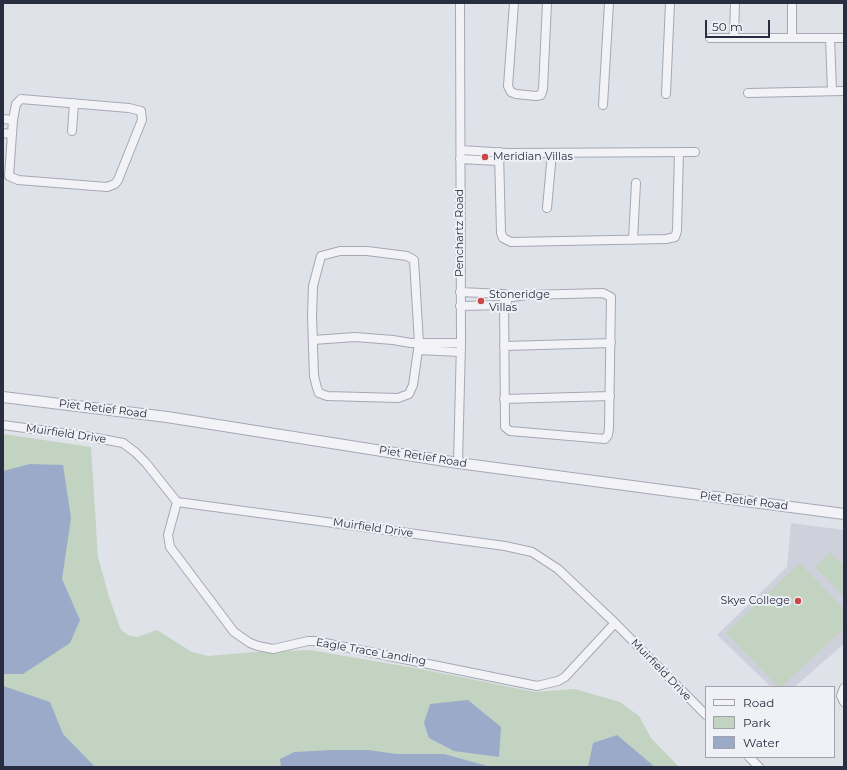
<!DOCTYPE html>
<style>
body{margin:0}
#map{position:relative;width:847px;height:770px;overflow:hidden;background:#e0e2e9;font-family:Montserrat,sans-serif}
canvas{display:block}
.frame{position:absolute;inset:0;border:4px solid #292d40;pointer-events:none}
.legend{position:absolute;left:705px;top:686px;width:130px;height:72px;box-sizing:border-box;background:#eff1f6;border:1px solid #a0a3ad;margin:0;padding:5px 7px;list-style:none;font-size:12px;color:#292d40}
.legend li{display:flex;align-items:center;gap:8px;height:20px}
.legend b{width:20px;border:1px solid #a0a3ad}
.scale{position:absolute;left:705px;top:20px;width:65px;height:18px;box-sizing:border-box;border:2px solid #292d40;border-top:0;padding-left:5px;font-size:12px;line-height:14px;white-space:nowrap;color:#292d40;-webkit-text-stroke:3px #eff1f6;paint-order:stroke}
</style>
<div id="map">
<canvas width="847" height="770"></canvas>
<div class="frame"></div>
<ul class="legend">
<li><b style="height:5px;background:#f3f3f7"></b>Road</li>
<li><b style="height:11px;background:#c3d3c1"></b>Park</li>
<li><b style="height:11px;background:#9baac8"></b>Water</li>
</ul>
<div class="scale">50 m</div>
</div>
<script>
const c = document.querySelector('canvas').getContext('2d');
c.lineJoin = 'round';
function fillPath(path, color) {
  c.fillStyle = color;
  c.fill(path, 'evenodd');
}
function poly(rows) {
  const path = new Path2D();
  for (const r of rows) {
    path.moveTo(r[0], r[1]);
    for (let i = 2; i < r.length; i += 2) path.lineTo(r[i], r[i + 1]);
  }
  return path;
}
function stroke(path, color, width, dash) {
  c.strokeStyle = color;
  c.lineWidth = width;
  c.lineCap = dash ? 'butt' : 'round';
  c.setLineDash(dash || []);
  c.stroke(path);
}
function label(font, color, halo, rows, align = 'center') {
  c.font = font + ' Montserrat,sans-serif';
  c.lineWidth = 4;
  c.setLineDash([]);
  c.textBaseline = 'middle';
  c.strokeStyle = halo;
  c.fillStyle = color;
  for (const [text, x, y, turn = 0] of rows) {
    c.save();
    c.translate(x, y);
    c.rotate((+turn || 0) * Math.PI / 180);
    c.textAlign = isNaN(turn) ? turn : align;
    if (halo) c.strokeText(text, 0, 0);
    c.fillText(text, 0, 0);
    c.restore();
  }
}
const built = poly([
 [791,523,844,530,844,644,794,687,771,687,717,635,787,567]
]);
const green = poly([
 [3,434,91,447,98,557,109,597,121,630,128,635,137,637,157,630,192,652,208,656,255,652,310,650,421,669,535,692,575,689,620,702,639,716,651,738,679,767,3,767],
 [830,552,844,565,844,597,815,567],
 [800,563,844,609,844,628,781,687,778,687,726,633]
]);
const water = poly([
 [30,464,63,465,71,518,62,579,80,620,70,643,23,674,3,674,3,471],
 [3,686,50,702,63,734,95,767,3,767],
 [468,700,501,727,499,757,454,751,429,738,424,723,430,704],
 [617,735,655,767,588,767,593,743],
 [333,750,368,750,397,754,444,754,491,767,281,767,280,759,294,752]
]);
const minor = poly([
 [514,3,508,86,511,92,516,94,536,96,541,95,543,89,547,3],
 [734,37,735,3],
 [792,37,792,3],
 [710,38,844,38],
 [830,38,832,91],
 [748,93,844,91],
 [666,94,670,3],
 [21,99,129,108,141,111,142,120,118,180,115,184,107,187,18,180,9,176,13,120,16,104,21,99],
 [603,105,609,3],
 [3,119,13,120],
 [72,131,74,103],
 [3,133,11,134],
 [461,150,508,153,695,152],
 [499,152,501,233,503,238,511,242,666,239,675,237,677,231,679,152],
 [460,159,498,161,503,157],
 [547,208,552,153],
 [633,240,636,183],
 [340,251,367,251,407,256,414,260,419,343,413,385,409,394,398,398,327,396,319,393,317,388,314,376,312,316,313,286,321,256,340,251],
 [460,292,504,294,512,297,527,295,603,293,611,297,609,428,608,435,605,439,510,431,505,427,504,294],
 [460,306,503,305,507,302],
 [313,340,355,337,393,340,411,343,461,343],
 [504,346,611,343],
 [418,350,460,352],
 [504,399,610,396],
 [3,425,91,437,123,443,135,452,146,463,177,502,505,546,532,552,558,569,615,623,706,715],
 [458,463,461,343,460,3],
 [177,502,168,535,170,547,234,632,250,643,258,646,273,649,308,641,315,641,537,686,558,681,565,677,615,623],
 [844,688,841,696,844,702],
 [749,757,759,767]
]);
const tertiary = poly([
 [3,397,167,417,458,463,844,514]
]);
const markers = [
 [485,157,4,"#cc4846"],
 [481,301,4,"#cc4846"],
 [798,601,4,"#cc4846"]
];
const poiNames = [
 ["Meridian Villas",493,157],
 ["Stoneridge",489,295],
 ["Villas",489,308],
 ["Skye College",790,601,"right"]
];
const streetNames = [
 ["Penchartz Road",460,233,-90],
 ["Piet Retief Road",103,409,7],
 ["Muirfield Drive",66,434,8],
 ["Piet Retief Road",423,457,9],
 ["Piet Retief Road",744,501,7],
 ["Muirfield Drive",373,528,8],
 ["Eagle Trace Landing",371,652,10],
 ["Muirfield Drive",661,670,46]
];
fillPath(built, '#ced1db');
fillPath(green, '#c3d3c1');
fillPath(water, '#9baac8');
stroke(minor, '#a5a8b3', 10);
stroke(tertiary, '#a5a8b3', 12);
stroke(minor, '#f3f3f7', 8);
stroke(tertiary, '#f3f3f7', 10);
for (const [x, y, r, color] of markers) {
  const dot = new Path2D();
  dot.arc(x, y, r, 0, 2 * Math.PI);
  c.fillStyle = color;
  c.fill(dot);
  stroke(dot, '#eff1f6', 1.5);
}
label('11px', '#292d40', '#eff1f6', poiNames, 'left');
label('11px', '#292d40', '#eff1f6', streetNames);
</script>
